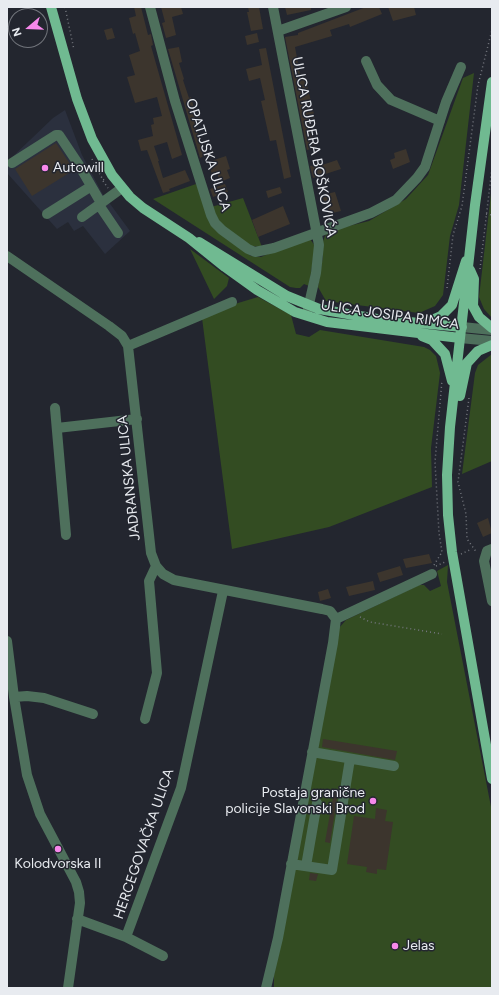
<!DOCTYPE html>
<meta charset="utf-8">
<style>
body{margin:0}
#map{position:relative;width:499px;height:995px;overflow:hidden;background:#23262f;font-family:Figtree,sans-serif}
canvas{display:block}
.frame{position:absolute;inset:0;border:8px solid #e8ebf0;pointer-events:none}
.north{position:absolute;left:8px;top:8px;width:40px;height:40px;box-sizing:border-box;background:#23262f;border:1px solid #72757c;border-radius:50%;rotate:251deg;font-size:11px;font-weight:700;line-height:16px;text-align:center;color:#e8ebf0}
.north::after{content:'';display:block;margin:auto;width:14px;height:18px;background:#f788eb;clip-path:polygon(50% 0,100% 100%,50% 72%,0 100%)}
</style>
<div id="map">
<canvas width="499" height="995"></canvas>
<div class="frame"></div>
<div class="north">N</div>
</div>
<script>
const c = document.querySelector('canvas').getContext('2d');
c.lineJoin = 'round';
function fillPath(path, color) {
  c.fillStyle = color;
  c.fill(path, 'evenodd');
}
function poly(rows) {
  const path = new Path2D();
  for (const r of rows) {
    path.moveTo(r[0], r[1]);
    for (let i = 2; i < r.length; i += 2) path.lineTo(r[i], r[i + 1]);
  }
  return path;
}
function stroke(path, color, width, dash) {
  c.strokeStyle = color;
  c.lineWidth = width;
  c.lineCap = dash ? 'butt' : 'round';
  c.setLineDash(dash || []);
  c.stroke(path);
}
function label(font, color, halo, rows, align = 'center') {
  c.font = font + ' Figtree,sans-serif';
  c.lineWidth = 3;
  c.setLineDash([]);
  c.textBaseline = 'middle';
  c.strokeStyle = halo;
  c.fillStyle = color;
  for (const [text, x, y, turn = 0] of rows) {
    c.save();
    c.translate(x, y);
    c.rotate((+turn || 0) * Math.PI / 180);
    c.textAlign = isNaN(turn) ? turn : align;
    if (halo) c.strokeText(text, 0, 0);
    c.fillText(text, 0, 0);
    c.restore();
  }
}
const built = poly([
 [65,110,82,155,102,193,130,231,105,254,83,226,74,231,68,222,57,229,7,173,7,162,53,118]
]);
const green = poly([
 [474,73,459,205,450,236,443,295,435,306,419,313,326,301,318,287,323,256,322,244,325,236,329,231,369,221,406,199,428,175,463,78],
 [196,184,224,237,251,256,261,257,301,240,310,239,315,246,309,286,304,284,300,288,296,288,290,287,153,199],
 [492,185,492,318,484,309,479,297],
 [243,198,262,247,251,246,221,224,211,207],
 [190,249,229,278,227,286,214,299],
 [258,297,291,315,296,334,309,337,320,330,424,347,430,350,436,356,440,373,431,448,432,487,329,527,232,549,202,318,238,303],
 [492,354,492,461,462,474,475,373,478,365],
 [448,565,447,582,492,812,492,988,274,988,274,975,339,628,346,620,419,585,424,585,430,591,441,586,437,571]
]);
const building = poly([
 [134,7,141,7,148,35,151,34,153,45,151,46,182,155,172,159,167,142,154,146,159,161,158,161,163,178,185,170,190,181,169,189,170,191,163,193,147,150,141,151,138,140,153,136,151,125,154,124,153,118,162,116,157,97,135,103,127,77,135,75,129,55,140,51,135,33,133,34,129,18,136,16],
 [161,7,181,7,183,14,172,17,176,35,166,38,162,23,165,22],
 [248,7,259,7,263,29,251,31,247,12,249,12],
 [285,7,311,7,311,10,287,15],
 [366,7,379,7,382,14,350,27,349,24,330,30,332,36,295,47,300,74,304,73,315,118,311,120,316,147,307,150,285,37,298,35,298,33],
 [388,7,414,7,416,15,393,21],
 [112,28,115,38,107,40,104,30],
 [257,33,259,42,247,45,245,36],
 [179,47,182,62,179,63,184,79,183,80,189,98,191,97,196,115,199,114,201,122,195,124,204,156,200,158,168,49],
 [266,48,291,177,284,179,276,140,270,141,261,101,265,100,260,78,249,81,246,69,262,65,259,49],
 [56,143,74,170,32,196,15,169],
 [406,149,410,162,393,169,390,160,395,158,394,153],
 [226,156,230,169,227,170,230,178,220,182,217,173,212,174,208,162],
 [337,160,341,169,313,178,310,166,321,164,322,165],
 [225,184,228,192,213,197,210,189],
 [280,187,282,193,268,198,266,191],
 [335,192,341,211,328,214,322,195],
 [283,206,290,224,258,237,252,220],
 [488,518,492,533,483,537,477,523],
 [429,554,432,563,406,568,403,559],
 [400,566,403,575,380,582,377,573],
 [373,581,375,590,349,596,346,587],
 [328,589,331,598,320,601,318,592],
 [323,739,397,751,395,760,322,747],
 [334,791,338,792,330,843,325,842],
 [376,808,387,810,385,821,393,822,386,870,377,869,377,874,366,872,367,867,347,864,354,816,375,819],
 [310,873,318,874,316,881,309,880]
]);
const path = poly([
 [65,7,74,50],
 [92,159,103,180,105,179],
 [103,181,108,188],
 [486,214,492,215],
 [480,269,492,168],
 [447,288,453,235,462,206,478,85,492,30],
 [469,398,458,482,466,514,467,539,477,553],
 [461,554,472,549],
 [434,565,442,552,439,533,435,462,442,380],
 [436,566,445,562],
 [360,617,370,622,442,634]
]);
const minor = poly([
 [150,7,175,101,211,215,215,223,222,230,248,249,255,252,274,248,371,213,396,200,417,178,425,167,446,102,461,67],
 [273,7,319,245,316,273,307,313],
 [278,31,346,7],
 [366,61,377,85,391,100,440,121],
 [12,163,56,135,59,135,79,165,101,203],
 [99,205,118,233],
 [47,214,90,187],
 [82,217,122,188],
 [7,256,109,326,122,336,128,346,151,553,156,566,163,574,174,580,322,609,330,611,336,619],
 [462,327,492,330],
 [460,338,492,341],
 [128,346,232,302],
 [55,408,66,535],
 [57,428,137,419],
 [492,549,487,551,484,561,492,601],
 [336,619,432,574],
 [7,641,14,697,27,775,40,814,76,882,79,892,80,903,68,988],
 [14,697,27,696,44,698,93,714],
 [145,719,157,673,149,581,156,566],
 [312,752,394,766],
 [291,864,332,870,350,759],
 [306,866,317,803],
 [77,919,126,937,181,788,223,591],
 [126,937,163,956],
 [266,988,278,938,333,643,336,619]
]);
const major = poly([
 [51,7,77,99,92,139,112,175,130,197,143,208,189,238,225,267,257,290,295,312,327,322,460,338],
 [492,82,475,205,450,427,447,475,448,515,452,552,492,779],
 [199,242,287,296,319,309,377,319,462,327],
 [470,270,474,279,473,306,479,317,492,328],
 [427,322,441,316,452,305,466,261],
 [422,336,432,340,445,354,452,381],
 [460,396,467,363,478,351,492,345]
]);
const markers = [
 [45,168,4,"#f788eb"],
 [373,801,4,"#f788eb"],
 [58,849,4,"#f788eb"],
 [395,946,4,"#f788eb"]
];
const streetNames = [
 ["ULICA RUĐERA BOŠKOVIĆA",314,147,79],
 ["OPATIJSKA ULICA",208,155,72],
 ["ULICA JOSIPA RIMCA",390,315,8],
 ["JADRANSKA ULICA",129,478,-96],
 ["HERCEGOVAČKA ULICA",144,844,-71]
];
const poiNames = [
 ["Autowill",53,168],
 ["Postaja granične",365,793,"right"],
 ["policije Slavonski Brod",365,809,"right"],
 ["Kolodvorska II",58,864,"center"],
 ["Jelas",403,946]
];
fillPath(built, '#2b303e');
fillPath(green, '#334c22');
fillPath(building, '#3c352d');
stroke(path, '#74777e', 1.5, [1, 3]);
stroke(minor, '#4e705c', 10);
stroke(major, '#70ba91', 10);
for (const [x, y, r, color] of markers) {
  const dot = new Path2D();
  dot.arc(x, y, r, 0, 2 * Math.PI);
  c.fillStyle = color;
  c.fill(dot);
  stroke(dot, '#23262f', 1.5);
}
label('14px', '#e8ebf0', '#23262f', streetNames);
label('14px', '#e8ebf0', '#23262f', poiNames, 'left');
</script>
